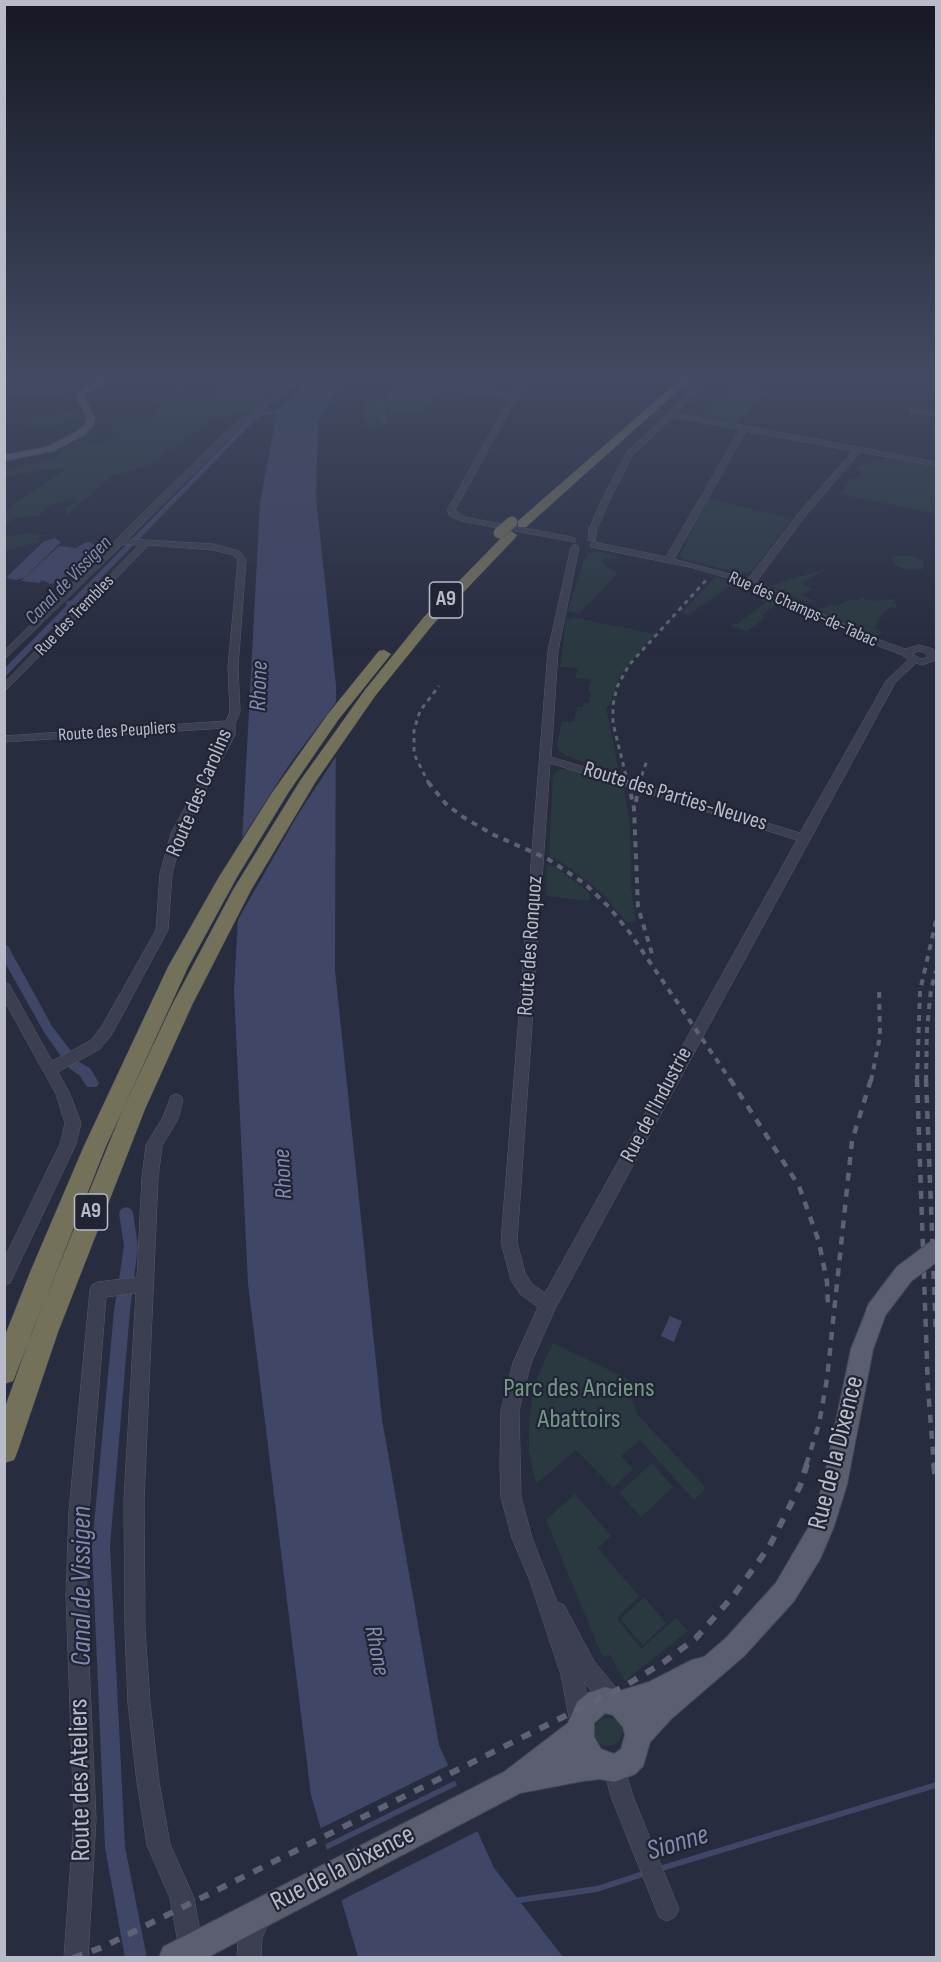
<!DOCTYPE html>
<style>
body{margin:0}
#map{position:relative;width:941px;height:1962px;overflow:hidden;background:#282c3f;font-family:"Sofia Sans Condensed",sans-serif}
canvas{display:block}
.frame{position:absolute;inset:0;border:6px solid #b9bbc9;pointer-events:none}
</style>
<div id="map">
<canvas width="941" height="1962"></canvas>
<div class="frame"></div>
</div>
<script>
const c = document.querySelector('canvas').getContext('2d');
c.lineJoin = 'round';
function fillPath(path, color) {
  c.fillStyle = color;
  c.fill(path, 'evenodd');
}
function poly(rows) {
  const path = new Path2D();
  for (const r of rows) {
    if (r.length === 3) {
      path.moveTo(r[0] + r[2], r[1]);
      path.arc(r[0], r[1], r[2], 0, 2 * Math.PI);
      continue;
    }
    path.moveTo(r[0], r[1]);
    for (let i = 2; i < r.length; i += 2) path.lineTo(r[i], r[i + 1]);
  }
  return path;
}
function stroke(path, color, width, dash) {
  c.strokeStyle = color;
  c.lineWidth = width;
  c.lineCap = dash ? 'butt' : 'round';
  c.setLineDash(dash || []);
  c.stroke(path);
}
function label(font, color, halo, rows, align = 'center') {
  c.font = font + ' "Sofia Sans Condensed",sans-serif';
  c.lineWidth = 4.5;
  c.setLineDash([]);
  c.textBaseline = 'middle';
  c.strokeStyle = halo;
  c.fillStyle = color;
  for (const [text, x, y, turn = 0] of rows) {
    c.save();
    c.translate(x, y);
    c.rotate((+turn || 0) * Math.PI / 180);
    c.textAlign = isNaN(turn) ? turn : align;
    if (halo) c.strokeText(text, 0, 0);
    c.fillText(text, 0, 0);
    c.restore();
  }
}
const green = poly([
 [63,377,39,381,33,385,46,387,70,377,91,380,56,396,5,394,5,381],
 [192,377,292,377,254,408,238,415,218,418,147,465,109,477,89,497,74,508,69,515,64,516,67,511,64,509,76,501,75,499,50,505,39,516,18,517,5,524,5,512,14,503,68,468,42,470,5,477,5,470,56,458,60,455,61,450,93,433,93,429,99,429,99,432,83,443,88,445,103,443,118,433,110,430,121,420,132,427,148,424,160,406,160,403,151,399,151,396,204,396,220,390,227,384,225,379,216,378,198,381,191,386,165,390,182,386,191,381],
 [400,385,443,390,420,415,381,408,374,422,381,427,372,431,366,425,362,414,364,404,372,396,386,398],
 [731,385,767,392,737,423,701,415],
 [67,411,76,413,77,416,70,422,40,427,31,427,24,424,38,415,54,415],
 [889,458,936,467,936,514,840,494,850,480,861,475,862,472,856,470,859,466],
 [708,499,792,518,752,571,741,574,734,572,684,559,680,555],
 [28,533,51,536,38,537,38,542,5,551,4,537],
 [594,552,603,552,621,558,601,560,606,567,618,573,580,613,570,612,568,610,584,560,587,554],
 [908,555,923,560,924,569,908,570,894,565,892,557],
 [828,568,801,583,811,589,802,595,814,601,810,603,770,586],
 [716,577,778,599,773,602,776,604,761,616,765,618,747,631,733,627,731,623,737,624,766,602,761,600,766,596,737,586,734,588,729,586,689,615,681,613],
 [862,598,869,601,898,599,893,603,897,605,896,608,890,607,884,612,874,628,882,632,876,637,818,609,832,604,837,606,851,599,857,601],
 [575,618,655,634,623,671,617,682,609,707,606,707,619,773,566,756,559,751,557,744,562,722,574,721,577,707,583,707,584,703,589,703,591,692,588,691,591,679,575,678,578,668,560,667,566,620],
 [567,768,624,787,630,825,631,888,636,922,626,922,603,894,570,868,549,856,553,775,558,770],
 [547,864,557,868,585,889,590,895,590,901,546,896],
 [553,1343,638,1384,631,1398,638,1415,706,1488,694,1500,640,1440,621,1456,633,1469,613,1488,576,1450,536,1484,529,1451,529,1425,532,1398,539,1373],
 [652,1463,673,1487,641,1517,619,1493],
 [575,1494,611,1536,598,1548,639,1596,617,1618,641,1649,676,1618,688,1631,625,1681,610,1655,602,1656,546,1520],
 [644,1597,666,1623,643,1645,620,1619],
 [608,1732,14]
]);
const water = poly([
 [310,377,347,377,318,419,316,498,336,685,335,970,382,1419,439,1745,494,1868,563,1957,358,1957,311,1795,248,1284,234,992,260,503,277,412],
 [55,538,61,542,24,578,16,580,6,578,43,542],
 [90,542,97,546,61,582,50,584,42,580,39,583,21,581,59,546,76,548,84,543],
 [670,1316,682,1321,674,1342,661,1336]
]);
const pier = poly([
 [339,698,339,752,297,816,235,925,239,843,289,765],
 [451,1764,458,1779,322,1846,317,1830],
 [460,1784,480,1830,338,1902,324,1851]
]);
const streamFar1 = poly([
 [67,603,77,601]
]);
const stream = poly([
 [659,1869,936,1785],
 [513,1901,597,1889,646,1873]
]);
const canal = poly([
 [292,408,295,410,294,411,265,415,256,419,4,678,4,669,252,417,264,411,292,408],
 [4,945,8,946,52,1026,79,1062,90,1068,99,1083,97,1087,87,1087,80,1076,69,1068,44,1032,4,961,4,945],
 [126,1207,131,1209,133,1213,138,1246,130,1311,110,1546,125,1847,147,1958,125,1958,105,1847,92,1546,114,1311,124,1246,119,1213,121,1209,126,1207]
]);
const minor = poly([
 [296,377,303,377,231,436,128,539,213,544,239,551,246,559,238,667,240,712,235,724,235,735,183,833,172,874,168,930,112,1034,100,1049,58,1072,70,1094,81,1123,76,1144,10,1283,4,1285,4,1259,60,1144,65,1123,56,1094,4,1000,4,982,9,984,52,1061,90,1041,102,1026,156,930,160,874,171,833,225,735,225,728,4,742,4,736,226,721,230,712,228,667,238,560,233,555,213,550,149,545,4,692,4,683,139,545,123,544,4,660,4,651,225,432,296,377],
 [522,377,528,377,455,510,464,517,572,537,575,538,575,542,461,521,450,516,447,510,510,398,403,385,383,407,387,423,381,423,375,409,401,381,512,394,522,377],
 [706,377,713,377,677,413,936,462,936,466,860,452,807,514,756,582,877,639,905,649,919,645,933,649,936,654,936,660,922,665,916,663,895,683,555,1309,531,1363,519,1410,521,1497,532,1538,557,1602,564,1605,594,1661,620,1693,623,1701,620,1709,612,1712,604,1709,584,1681,591,1717,588,1725,580,1728,572,1725,569,1717,561,1675,530,1581,512,1538,501,1497,500,1464,501,1410,513,1363,538,1307,520,1294,511,1280,501,1242,548,651,571,547,575,544,579,547,558,651,551,757,800,833,886,681,908,660,902,655,871,643,738,581,694,568,591,547,590,545,594,542,666,557,740,429,673,417,633,455,610,499,597,529,595,542,588,540,589,529,602,499,627,452,706,377],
 [746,431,853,451,801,510,748,579,674,559,746,431],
 [919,651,926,653,928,657,921,659,912,654,919,651],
 [550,763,797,840,545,1293,532,1284,525,1273,517,1242,550,763],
 [914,408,936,412,936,416,911,412,911,408,914,408],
 [176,1094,181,1096,183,1100,178,1119,162,1146,158,1178,144,1500,145,1629,150,1703,159,1782,170,1844,194,1898,203,1948,197,1958,182,1957,179,1948,170,1898,147,1845,137,1782,128,1703,125,1629,124,1500,136,1293,106,1297,89,1511,86,1595,96,1819,88,1958,64,1958,74,1819,66,1595,69,1511,90,1290,92,1285,98,1282,137,1277,142,1178,146,1145,163,1117,171,1096,176,1094],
 [614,1757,622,1760,634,1799,679,1909,675,1917,667,1921,659,1917,612,1799,603,1768,606,1760,614,1757],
 [258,1907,266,1911,270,1919,262,1938,261,1958,237,1958,238,1938,241,1929,250,1911,258,1907]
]);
const major = poly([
 [105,377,115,377,86,394,86,401,95,418,93,425,84,435,53,451,4,461,4,455,47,447,78,431,85,424,87,418,78,401,78,393,87,384,105,377],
 [876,1301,883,1304,887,1311,873,1349,847,1484,834,1526,820,1559,794,1601,744,1656,671,1719,650,1742,643,1766,635,1774,614,1782,600,1779,583,1781,520,1793,206,1958,159,1958,163,1947,504,1772,568,1723,577,1702,588,1693,605,1687,620,1691,649,1682,692,1660,704,1657,726,1638,776,1583,811,1523,823,1484,851,1349,869,1304,876,1301],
 [605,1713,613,1715,623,1727,625,1735,621,1749,614,1754,601,1749,594,1737,594,1723,605,1713]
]);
const highway = poly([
 [683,377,693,377,526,527,518,527,518,521,683,377],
 [511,531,517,535,515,538,434,623,375,696,316,781,251,890,192,1005,145,1109,58,1332,18,1450,14,1460,4,1463,4,1410,32,1332,123,1109,172,1005,233,890,300,781,365,690,424,617,507,532,511,531],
 [384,650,391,654,338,720,288,793,237,877,188,967,106,1146,13,1381,4,1384,4,1338,31,1270,84,1146,168,967,219,877,272,793,328,714,379,651,384,650]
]);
const railFar3 = poly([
 [429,784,414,754,414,730,420,711,439,686],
 [628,784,613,723,613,705,617,687,629,665,708,578],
 [639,784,647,760]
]);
const railFar2 = poly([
 [428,782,446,804,463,817,494,835,548,859,584,883,609,907,630,933,731,1081],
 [628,782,634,808,638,907,653,957],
 [636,802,639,782],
 [871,1081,880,1036,879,988],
 [917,1081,920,991,936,921],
 [926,1081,927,1029,931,989,936,971]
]);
const railFar1 = poly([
 [730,1079,799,1186,819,1242,827,1282,828,1307],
 [917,1079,928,1389,934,1465],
 [926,1079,936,1335],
 [806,1465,819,1424,827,1379,852,1141,871,1079]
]);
const rail = poly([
 [934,1464,936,1483],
 [73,1958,103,1947,623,1687,664,1662,696,1638,734,1595,769,1547,800,1486,807,1464]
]);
const majorBridge = poly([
 [876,1311,904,1274,936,1250]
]);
const highwayBridge = poly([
 [499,533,512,522]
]);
const farStreetnames = [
 ["Rue des Champs-de-Tabac",803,610,24],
 ["Rue des Trembles",75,616,-46],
 ["Route des Peupliers",117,732,-4]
];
const farWaternames = [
 ["Canal de Vissigen",69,581,-46]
];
const shields = [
 [446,600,33],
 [91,1212,33]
];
const shieldNames = [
 ["A9",446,600],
 ["A9",91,1212]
];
const streetNames = [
 ["Route des Carolins",200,793,-67],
 ["Route des Parties-Neuves",675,797,17],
 ["Route des Ronquoz",531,946,-86],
 ["Rue de l'Industrie",657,1105,-62]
];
const waterNames = [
 ["Rhone",260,686,-88],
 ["Rhone",284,1174,-93],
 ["Rhone",376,1651,79]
];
const nearParknames = [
 ["Parc des Anciens",579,1389],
 ["Abattoirs",579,1420]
];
const nearStreetnames = [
 ["Rue de la Dixence",837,1453,-76],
 ["Route des Ateliers",81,1780,-91],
 ["Rue de la Dixence",343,1869,-27]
];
const nearWaternames = [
 ["Canal de Vissigen",83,1586,-90],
 ["Sionne",678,1844,-17]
];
fillPath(green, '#2a3840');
fillPath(water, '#404666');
fillPath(pier, '#282c3f');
stroke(streamFar1, '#404666', 3);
stroke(stream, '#404666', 6);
fillPath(canal, '#404666');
stroke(minor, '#575a69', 1);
stroke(major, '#464858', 2);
stroke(highway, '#444756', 1);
fillPath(minor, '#3c3f4f');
fillPath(major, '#5a5e6f');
fillPath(highway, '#74715a');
stroke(railFar3, '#5f6275', 3, [4.5, 4.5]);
stroke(railFar2, '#5f6275', 4, [6, 6]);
stroke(railFar1, '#5f6275', 4.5, [8, 8]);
stroke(rail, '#5f6275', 6, [10, 10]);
stroke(majorBridge, '#464858', 22, []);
stroke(highwayBridge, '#444756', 12, []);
stroke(majorBridge, '#5a5e6f', 20);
stroke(highwayBridge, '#74715a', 11);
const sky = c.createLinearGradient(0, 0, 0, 651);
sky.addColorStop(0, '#161823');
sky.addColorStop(0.58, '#424b63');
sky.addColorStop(1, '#424b6300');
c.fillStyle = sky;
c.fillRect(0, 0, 941, 651);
label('18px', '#b9bbc9', '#212434', farStreetnames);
label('italic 20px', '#838aae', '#212434', farWaternames);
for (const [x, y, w] of shields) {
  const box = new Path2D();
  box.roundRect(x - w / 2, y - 18, w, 36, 4.5);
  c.fillStyle = '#212434';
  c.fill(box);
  stroke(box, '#b9bbc9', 1.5);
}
label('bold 21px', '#b9bbc9', null, shieldNames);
label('22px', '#b9bbc9', '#212434', streetNames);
label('italic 24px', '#838aae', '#212434', waterNames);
label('27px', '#729885', '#212434', nearParknames);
label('27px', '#b9bbc9', '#212434', nearStreetnames);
label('italic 28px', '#838aae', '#212434', nearWaternames);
</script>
